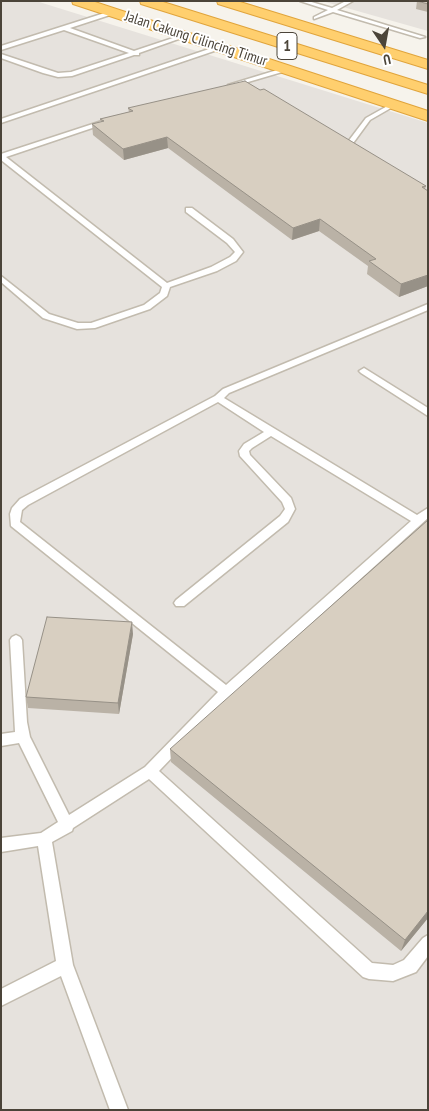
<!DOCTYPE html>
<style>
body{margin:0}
#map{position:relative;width:429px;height:1111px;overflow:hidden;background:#f6f3ec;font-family:"PT Sans Narrow",sans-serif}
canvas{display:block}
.frame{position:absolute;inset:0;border:2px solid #4b4439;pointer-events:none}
.north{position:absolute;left:359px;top:20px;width:50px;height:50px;-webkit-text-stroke:4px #fff;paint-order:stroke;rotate:168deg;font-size:14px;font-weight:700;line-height:20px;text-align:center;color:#4b4439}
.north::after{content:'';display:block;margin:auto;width:18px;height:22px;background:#4b4439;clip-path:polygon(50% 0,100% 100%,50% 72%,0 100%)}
</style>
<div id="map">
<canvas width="429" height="1111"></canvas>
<div class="frame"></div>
<div class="north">U</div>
</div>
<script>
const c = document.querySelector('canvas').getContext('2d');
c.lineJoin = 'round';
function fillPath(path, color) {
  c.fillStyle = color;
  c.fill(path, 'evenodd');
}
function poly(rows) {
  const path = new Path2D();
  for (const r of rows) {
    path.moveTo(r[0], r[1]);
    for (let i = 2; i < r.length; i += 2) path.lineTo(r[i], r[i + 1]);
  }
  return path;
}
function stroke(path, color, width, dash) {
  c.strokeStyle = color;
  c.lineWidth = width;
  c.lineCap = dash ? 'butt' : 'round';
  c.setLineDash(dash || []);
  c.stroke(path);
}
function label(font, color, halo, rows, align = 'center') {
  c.font = font + ' "PT Sans Narrow",sans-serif';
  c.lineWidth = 4;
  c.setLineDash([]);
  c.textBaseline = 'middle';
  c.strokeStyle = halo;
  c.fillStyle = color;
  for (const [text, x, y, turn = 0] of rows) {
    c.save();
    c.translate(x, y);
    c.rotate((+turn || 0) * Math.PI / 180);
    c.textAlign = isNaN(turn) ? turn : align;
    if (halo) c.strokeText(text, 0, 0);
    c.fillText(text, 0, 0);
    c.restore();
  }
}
const industrial = poly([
 [1,1,36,1,428,123,428,1110,1,1110],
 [322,1,428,1,428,31]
]);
const lane = poly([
 [300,1,308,1,332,8,346,1,353,1,337,10,425,37,420,38,333,12,314,19,314,17,328,10,300,1],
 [114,10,116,13,70,28,134,51,182,35,187,36,139,53,139,55,134,55,72,76,58,77,43,73,1,58,1,54,58,73,71,72,129,53,64,30,1,50,1,46,114,10],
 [221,45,223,48,1,123,1,119,221,45],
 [287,67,289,68,289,70,231,87,228,85,287,67],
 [391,104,396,105,370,120,351,146,356,150,356,152,352,152,345,148,344,147,366,118,391,104],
 [105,120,107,121,107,123,6,157,167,283,211,267,230,257,235,252,227,243,186,212,186,208,192,208,233,239,243,252,236,261,217,271,170,287,167,296,150,309,95,328,77,329,43,318,1,282,1,276,49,314,78,323,91,323,144,305,160,293,162,287,1,160,1,154,105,120],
 [428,304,428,310,229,393,224,398,417,515,428,508,428,518,231,696,159,771,372,963,393,965,404,960,423,938,428,935,428,956,416,972,393,981,369,979,363,977,149,779,73,828,72,831,52,842,73,965,128,1110,110,1110,61,976,1,1006,1,989,56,961,38,846,1,852,1,838,41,833,58,822,19,743,1,746,1,734,15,732,10,640,12,637,16,635,20,637,22,640,27,722,30,737,69,815,145,767,218,692,11,526,10,514,12,508,20,499,215,396,223,389,428,304],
 [218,402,264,432,244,444,239,451,240,456,282,502,285,509,280,516,176,600,174,603,176,606,184,606,288,522,295,509,291,498,250,455,249,451,252,448,271,436,411,521,226,685,20,522,22,510,28,505,218,402],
 [364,368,428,408,428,416,361,373,359,371,364,368]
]);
const highway = poly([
 [72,1,92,1,428,111,428,121,73,4,72,1],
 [140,1,160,1,428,85,428,94,141,4,140,1],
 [217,1,237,1,428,60,428,69,218,4,217,1]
]);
const wall = poly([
 [417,1,428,1,428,12,416,9],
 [128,108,426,186,425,189,428,191,428,286,399,297,367,274,368,266,319,231,292,240,168,148,124,160,93,135,92,124,101,122,100,119,129,112],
 [133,634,119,714,28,708,26,697],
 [170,749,428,918,401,951,171,762]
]);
const shadedWall = poly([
 [167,137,168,148,124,160,123,149],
 [320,219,319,231,292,240,293,228],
 [428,275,428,286,399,297,401,284],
 [132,622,133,634,119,714,118,703],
 [428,911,428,918,401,951,405,940]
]);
const building = poly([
 [417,1,428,1,428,4,417,1],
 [245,81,260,90,264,89,426,186,422,187,428,191,428,275,401,284,369,261,376,259,320,219,293,228,167,137,123,149,92,124,104,121,100,119,133,111,128,108,245,81],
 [428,520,428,911,405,940,170,749,428,520],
 [47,617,132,622,118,703,26,697,47,617]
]);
const farStreetnames = [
 ["Jalan Cakung Cilincing Timur",196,39,18]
];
const shields = [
 [287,46,20]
];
const shieldNames = [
 ["1",287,46]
];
fillPath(industrial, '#e6e2dd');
stroke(lane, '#c2bbae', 3);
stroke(highway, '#e0a43c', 2);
fillPath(lane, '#fff');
fillPath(highway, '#ffcf6e');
fillPath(wall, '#bab2a6');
fillPath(shadedWall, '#979187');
fillPath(building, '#d8cfc1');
stroke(building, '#979187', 1);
label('15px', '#4b4439', '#fff', farStreetnames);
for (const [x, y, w] of shields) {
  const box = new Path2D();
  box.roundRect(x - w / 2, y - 13.5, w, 27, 4);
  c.fillStyle = '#fff';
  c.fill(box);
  stroke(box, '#4b4439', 1);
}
label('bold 16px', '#4b4439', null, shieldNames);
</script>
